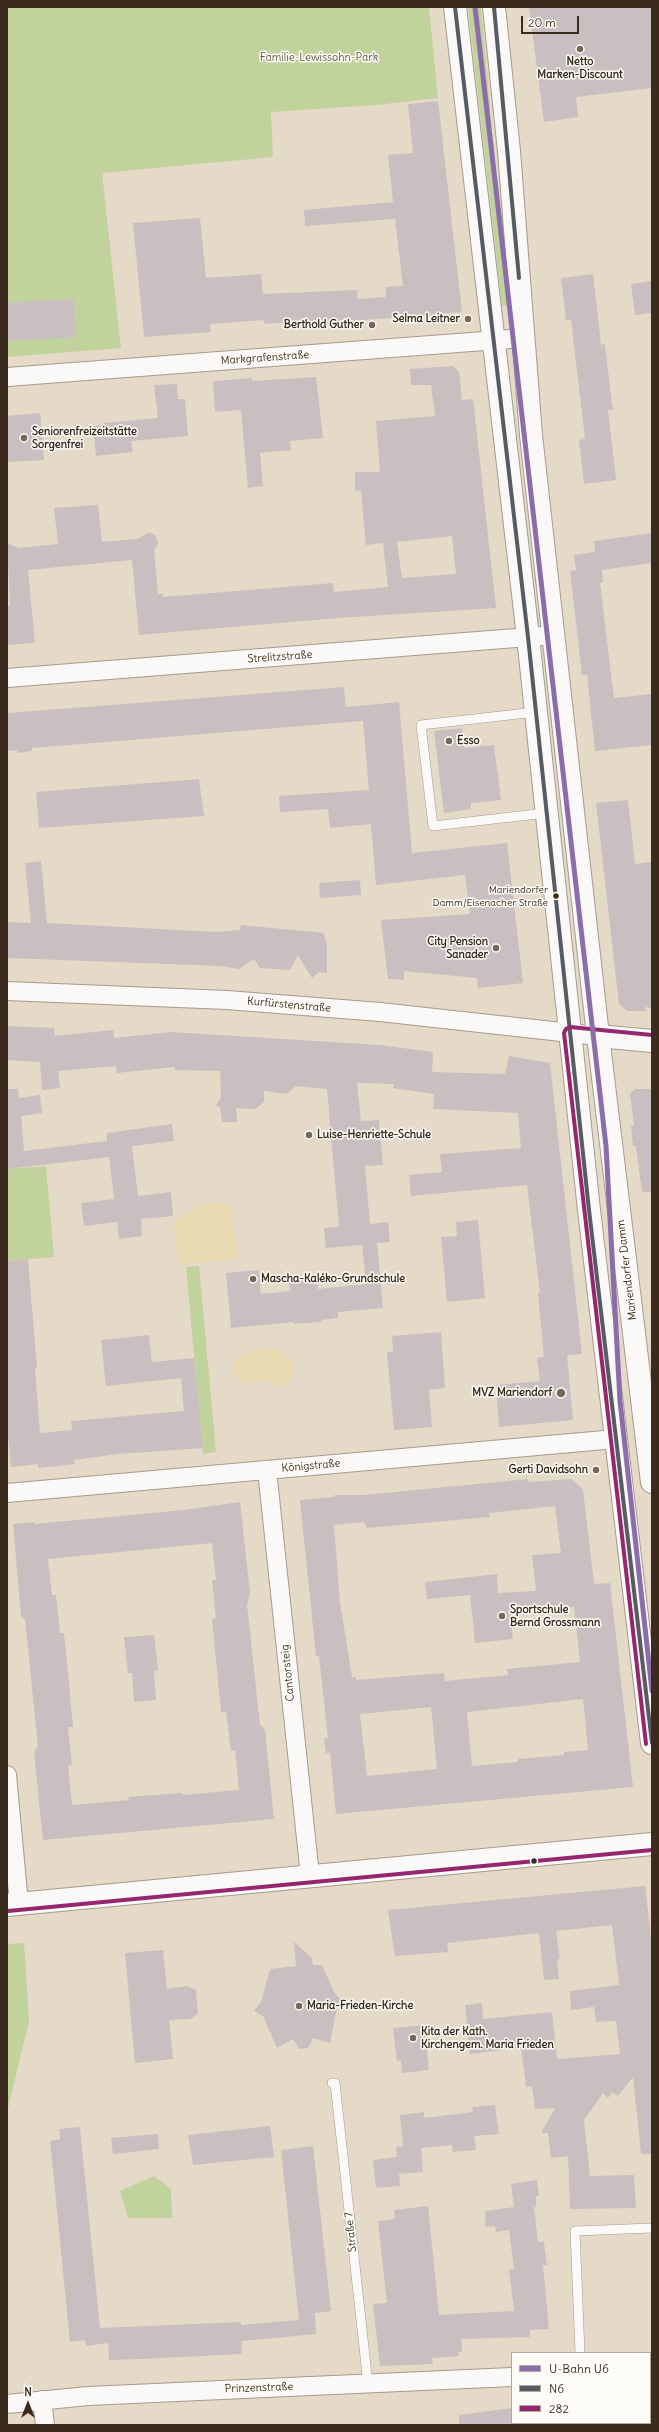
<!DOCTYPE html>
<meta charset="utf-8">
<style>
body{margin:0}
#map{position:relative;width:659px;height:2432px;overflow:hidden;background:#e5d9c8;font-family:Delius,sans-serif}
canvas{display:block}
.frame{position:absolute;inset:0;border:8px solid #3b2a1e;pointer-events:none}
.legend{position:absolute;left:511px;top:2352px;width:140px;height:72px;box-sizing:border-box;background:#fdfcf7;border:1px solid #afa8a0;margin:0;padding:5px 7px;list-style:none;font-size:12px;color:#3b2a1e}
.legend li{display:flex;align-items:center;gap:8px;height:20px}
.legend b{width:20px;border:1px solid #afa8a0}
.north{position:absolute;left:8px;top:2384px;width:40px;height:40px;-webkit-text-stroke:3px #fdfcf7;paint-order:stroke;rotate:0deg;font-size:11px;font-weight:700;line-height:16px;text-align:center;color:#3b2a1e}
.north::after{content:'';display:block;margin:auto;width:14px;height:18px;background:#3b2a1e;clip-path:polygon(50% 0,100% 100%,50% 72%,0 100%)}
.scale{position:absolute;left:521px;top:16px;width:58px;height:18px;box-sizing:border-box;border:2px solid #3b2a1e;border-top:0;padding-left:5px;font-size:12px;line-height:14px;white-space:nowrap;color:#3b2a1e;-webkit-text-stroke:3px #fdfcf7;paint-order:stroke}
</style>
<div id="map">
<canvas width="659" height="2432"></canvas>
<div class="frame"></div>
<ul class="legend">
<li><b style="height:5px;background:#8c6dab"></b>U-Bahn U6</li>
<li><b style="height:5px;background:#595b62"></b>N6</li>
<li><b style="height:5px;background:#95276e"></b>282</li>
</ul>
<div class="north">N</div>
<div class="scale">20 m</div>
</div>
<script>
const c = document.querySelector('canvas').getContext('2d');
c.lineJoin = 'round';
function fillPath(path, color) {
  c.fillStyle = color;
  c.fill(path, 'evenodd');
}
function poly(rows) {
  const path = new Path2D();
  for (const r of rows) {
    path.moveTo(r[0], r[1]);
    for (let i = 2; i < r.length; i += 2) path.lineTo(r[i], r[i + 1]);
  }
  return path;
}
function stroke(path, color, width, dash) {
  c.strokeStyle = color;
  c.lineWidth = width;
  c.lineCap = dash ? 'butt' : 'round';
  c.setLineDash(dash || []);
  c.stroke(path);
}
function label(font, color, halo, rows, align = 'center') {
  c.font = font + ' Delius,sans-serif';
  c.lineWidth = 3;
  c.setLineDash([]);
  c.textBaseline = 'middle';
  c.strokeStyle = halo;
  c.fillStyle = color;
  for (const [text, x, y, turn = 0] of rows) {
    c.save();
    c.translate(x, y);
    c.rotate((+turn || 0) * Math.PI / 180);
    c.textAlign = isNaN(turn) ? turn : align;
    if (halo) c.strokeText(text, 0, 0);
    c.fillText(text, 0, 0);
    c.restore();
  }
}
const green = poly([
 [7,7,429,7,438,98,376,105,271,112,273,157,102,173,121,348,7,357],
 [468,7,481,7,508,305,502,306],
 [46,1166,54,1257,7,1261,7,1169],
 [199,1266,216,1452,203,1454,186,1267],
 [24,1943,29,2021,7,2112,7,1944],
 [154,2176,171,2189,172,2218,128,2218,120,2191]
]);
const sand = poly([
 [204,1203,221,1204,231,1207,237,1259,178,1264,174,1225,177,1219],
 [275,1349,284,1353,292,1361,294,1376,286,1386,274,1384,267,1379,245,1384,234,1375,232,1369,238,1358,255,1350]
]);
const building = poly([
 [529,7,652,7,652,88,576,97,578,117,544,122],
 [438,101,462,312,291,326,290,322,264,324,264,320,210,324,211,332,144,337,133,223,200,218,206,278,261,274,263,294,357,290,358,299,386,297,386,287,403,286,395,219,305,226,304,210,393,202,388,155,413,153,408,104],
 [593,274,601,345,605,344,611,396,613,410,608,410,616,480,584,484,579,440,585,439,571,320,566,320,561,278],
 [652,281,652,313,635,315,631,284],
 [74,299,76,337,7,341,7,303],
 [453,366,459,372,462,400,473,399,496,608,337,618,139,635,132,560,28,570,35,643,7,645,7,606,10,606,7,543,19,548,58,544,54,508,98,505,102,542,138,539,149,532,155,535,158,543,154,551,158,594,162,594,163,597,333,583,334,592,388,587,383,543,366,545,361,491,355,490,355,472,380,472,376,421,435,416,431,385,411,385,410,369],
 [452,536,456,574,402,578,397,542],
 [316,377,323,438,290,441,291,450,260,453,263,486,248,488,241,410,215,412,213,381,252,378,252,381],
 [177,384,178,399,185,399,188,436,131,441,133,452,96,456,93,426,103,425,103,423,158,418,154,385],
 [40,413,44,460,7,462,7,416],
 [652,533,652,563,602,570,603,582,600,583,614,698,652,694,652,745,595,751,587,675,582,675,570,571,576,570,574,555,595,552,594,541],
 [344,687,346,707,399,702,412,853,507,843,523,983,478,988,477,978,404,971,404,980,388,979,381,920,470,914,465,875,376,885,371,824,330,828,328,809,280,812,279,796,369,790,363,721,32,748,32,751,17,753,17,750,7,751,7,713],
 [462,728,464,748,494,745,501,800,471,803,471,809,444,813,434,731],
 [199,779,204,816,39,828,36,792],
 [628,800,635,864,652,862,652,1008,646,1007,646,1011,627,1011,619,1004,596,803],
 [41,861,47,923,217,932,240,930,241,925,324,933,327,946,327,973,319,972,312,978,298,955,290,970,260,968,254,959,239,969,221,966,7,958,7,922,31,923,25,863],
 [360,880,361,895,320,898,319,883],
 [7,1026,54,1028,55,1036,113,1030,114,1038,171,1032,380,1045,433,1052,432,1072,505,1074,509,1056,550,1063,582,1354,567,1355,573,1420,499,1427,496,1385,540,1381,537,1358,544,1357,538,1293,540,1293,527,1185,411,1196,409,1175,442,1172,440,1154,521,1148,518,1113,433,1109,434,1094,393,1088,394,1084,357,1083,361,1121,379,1120,383,1165,365,1166,370,1224,388,1222,390,1242,377,1243,383,1308,338,1312,338,1318,321,1320,321,1322,294,1324,294,1322,231,1328,226,1273,259,1270,261,1294,290,1291,289,1281,317,1279,318,1289,366,1284,362,1245,326,1248,324,1228,339,1227,327,1089,295,1086,287,1094,264,1091,264,1102,255,1109,236,1108,237,1122,222,1122,220,1107,216,1106,221,1097,220,1071,175,1070,174,1067,117,1073,116,1066,58,1071,60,1088,42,1090,40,1062,7,1060],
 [7,1089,18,1089,19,1098,40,1095,42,1113,21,1116,24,1151,107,1141,107,1133,172,1124,174,1141,132,1146,138,1196,171,1192,173,1216,141,1219,142,1236,119,1239,117,1222,84,1226,81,1203,114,1199,109,1157,7,1169],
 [635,1089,652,1089,652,1192,642,1192,636,1146,633,1146,631,1126,634,1126,630,1094],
 [478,1220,485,1298,447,1302,441,1237,457,1236,456,1222],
 [28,1259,37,1368,35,1368,40,1433,72,1430,71,1421,184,1411,181,1378,106,1386,101,1340,149,1335,152,1362,194,1358,203,1448,118,1454,74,1460,75,1464,38,1468,38,1464,11,1467,7,1426,7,1261],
 [441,1332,445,1388,429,1390,432,1427,394,1430,387,1352,393,1352,392,1336],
 [528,1479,528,1482,572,1479,583,1490,594,1584,610,1583,633,1787,336,1814,330,1753,326,1753,324,1738,328,1738,319,1656,316,1656,300,1500,334,1497,335,1495,364,1495],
 [555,1506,561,1553,532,1555,536,1591,498,1593,497,1574,425,1582,427,1599,470,1595,475,1643,513,1639,510,1612,574,1607,580,1662,507,1669,508,1675,445,1681,444,1673,356,1680,356,1677,352,1677,340,1602,334,1525,364,1522,367,1528,490,1517,489,1513],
 [583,1699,588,1750,564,1752,564,1755,518,1759,518,1762,472,1766,467,1712],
 [431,1707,437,1769,367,1776,360,1714],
 [240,1502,250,1593,247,1605,249,1623,260,1725,265,1730,274,1819,43,1840,34,1752,38,1746,25,1620,21,1616,13,1524,34,1522,34,1524,184,1510],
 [212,1543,216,1580,212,1580,216,1618,212,1619,221,1712,226,1712,231,1751,235,1750,239,1790,183,1795,182,1793,128,1797,129,1800,72,1805,68,1766,72,1765,68,1727,73,1727,69,1683,64,1633,60,1633,56,1595,52,1595,48,1559],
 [154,1635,158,1670,154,1671,156,1700,134,1702,132,1673,128,1673,124,1637],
 [645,1886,652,1946,652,2154,641,2154,633,2077,618,2096,612,2092,608,2098,603,2093,584,2120,590,2176,634,2175,636,2208,570,2209,568,2156,551,2158,548,2133,541,2133,555,2108,535,2109,532,2086,526,2087,521,2048,470,2054,465,2005,482,2003,483,2019,552,2012,557,2059,620,2054,616,2021,596,2022,594,2007,571,2010,570,1991,619,1985,612,1925,556,1931,560,1959,557,1960,559,1979,544,1980,539,1933,447,1943,448,1952,395,1956,388,1910],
 [294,1942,312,1958,313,1965,322,1965,335,1994,344,2002,337,2008,330,2043,313,2038,308,2048,299,2049,293,2039,277,2048,263,2016,254,2011,261,2002,270,1969,296,1966],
 [163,1950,167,1989,187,1986,196,1990,198,2014,190,2019,169,2020,173,2059,135,2063,125,1953],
 [424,2025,429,2070,402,2073,401,2060,397,2061,393,2028],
 [495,2105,499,2134,474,2136,476,2150,453,2152,452,2145,421,2148,423,2172,399,2174,400,2186,376,2188,373,2160,397,2157,396,2147,403,2146,400,2115,424,2112,424,2118,473,2112,472,2107],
 [270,2126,274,2157,193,2165,188,2135],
 [80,2127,100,2328,241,2322,241,2325,299,2320,281,2150,313,2146,331,2311,315,2313,316,2334,242,2341,241,2354,144,2359,109,2360,108,2343,86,2346,85,2340,70,2342,50,2141,60,2139,59,2129],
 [158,2134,159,2149,113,2154,111,2138],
 [537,2180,539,2196,536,2196,536,2207,534,2207,538,2242,544,2242,547,2265,543,2265,549,2329,530,2330,530,2337,461,2339,462,2352,458,2352,459,2356,432,2358,433,2364,380,2366,373,2304,387,2303,378,2221,395,2219,394,2210,428,2206,439,2315,514,2311,509,2270,514,2269,509,2230,496,2232,495,2226,486,2227,485,2211,514,2207,511,2184],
 [512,2408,512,2425,459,2425,459,2415]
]);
const lane = poly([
 [536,712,421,725,433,826,546,813],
 [332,2083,335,2083,368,2384],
 [580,2353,575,2231,652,2228]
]);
const street = poly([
 [7,377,524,338],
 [7,678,554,635],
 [7,991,227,1000,380,1012,598,1036],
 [267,1470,310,1876],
 [7,1493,616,1439],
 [7,1775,19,1904],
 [650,2370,652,2369],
 [42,2400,45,2425],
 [7,2404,88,2396,512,2377]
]);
const secondary = poly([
 [598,1036,652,1041],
 [7,1905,652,1844]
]);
const primary = poly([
 [455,7,528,637,589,1210,652,1743],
 [494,7,509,151,531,435,598,1036,652,1482]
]);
const bus1 = poly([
 [455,7,528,637,589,1210,652,1743],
 [494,7,519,278]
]);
const bus2 = poly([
 [646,1744,564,1033,566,1029,570,1027,652,1035],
 [8,1911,652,1850]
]);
const metro1 = poly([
 [475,7,606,1146,620,1401,652,1691]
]);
const markers = [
 [580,49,4,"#76675a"],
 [468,319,4,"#76675a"],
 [372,325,4,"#76675a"],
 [24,438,4,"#76675a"],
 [449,741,4,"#76675a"],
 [556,896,3.5,"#3b2a1e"],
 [496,948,4,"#76675a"],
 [309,1135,4,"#76675a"],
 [253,1279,4,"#76675a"],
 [561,1393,5,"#76675a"],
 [596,1470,4,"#76675a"],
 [502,1616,4,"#76675a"],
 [534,1861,3.5,"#3b2a1e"],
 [299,2006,4,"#76675a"],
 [413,2038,4,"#76675a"]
];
const busNames = [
 ["Mariendorfer",548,890],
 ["Damm/Eisenacher Straße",548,903]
];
const parkNames = [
 ["Familie-Lewissohn-Park",319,58]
];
const poiNames = [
 ["Netto",580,62,"center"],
 ["Marken-Discount",580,75,"center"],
 ["Selma Leitner",460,319,"right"],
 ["Berthold Guther",364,325,"right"],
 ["Seniorenfreizeitstätte",32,432],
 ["Sorgenfrei",32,445],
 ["Esso",457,741],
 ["City Pension",488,942,"right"],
 ["Sanader",488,955,"right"],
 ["Luise-Henriette-Schule",317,1135],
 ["Mascha-Kaléko-Grundschule",261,1279],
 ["MVZ Mariendorf",552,1393,"right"],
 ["Gerti Davidsohn",588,1470,"right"],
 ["Sportschule",510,1610],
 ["Bernd Grossmann",510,1623],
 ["Maria-Frieden-Kirche",307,2006],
 ["Kita der Kath.",421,2032],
 ["Kirchengem. Maria Frieden",421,2045]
];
const streetNames = [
 ["Markgrafenstraße",265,358,-4],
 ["Strelitzstraße",280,657,-4],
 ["Kurfürstenstraße",289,1005,5],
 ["Mariendorfer Damm",627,1270,-97],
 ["Königstraße",311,1466,-5],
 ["Cantorsteig",288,1673,-96],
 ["Straße 7",351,2232,-96],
 ["Prinzenstraße",259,2388,-2]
];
fillPath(green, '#c1d29d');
fillPath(sand, '#eadab1');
fillPath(building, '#cabfc0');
stroke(lane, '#a49b8f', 10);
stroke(street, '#a49b8f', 20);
stroke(secondary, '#a49b8f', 24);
stroke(primary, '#a49b8f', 24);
stroke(lane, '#fbf9f7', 9);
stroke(street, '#fbf9f7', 18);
stroke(secondary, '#fbf9f7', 22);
stroke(primary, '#fbf9f7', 22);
stroke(bus1, '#595b62', 4);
stroke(bus2, '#95276e', 4);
stroke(metro1, '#8c6dab', 5);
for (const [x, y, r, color] of markers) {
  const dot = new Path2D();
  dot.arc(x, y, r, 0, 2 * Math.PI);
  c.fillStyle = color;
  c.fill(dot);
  stroke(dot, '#fdfcf7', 1.5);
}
label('10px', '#3b2a1e', '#fdfcf7', busNames, 'right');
label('11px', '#5a5b39', '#fdfcf7', parkNames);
label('bold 11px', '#3b2a1e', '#fdfcf7', poiNames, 'left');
label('11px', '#3b2a1e', '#fdfcf7', streetNames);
</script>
